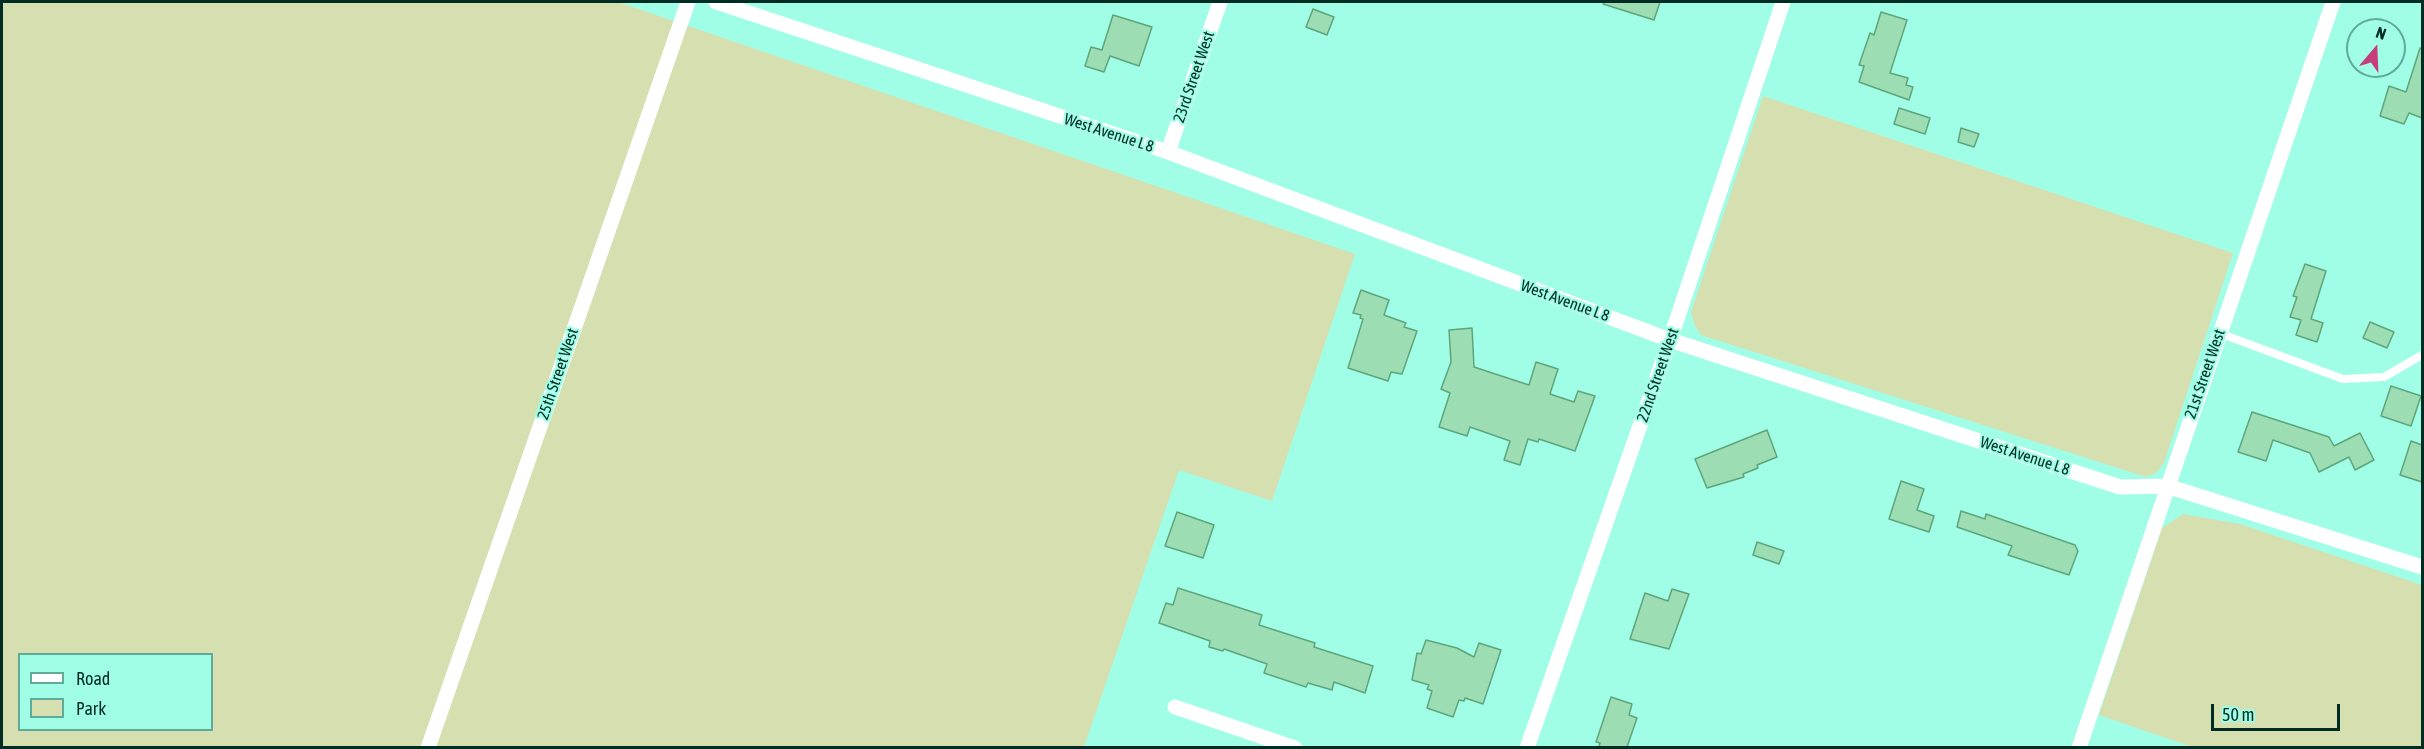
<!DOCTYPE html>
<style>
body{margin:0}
#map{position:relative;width:2424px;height:749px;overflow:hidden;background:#a0fee7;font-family:"Asap Condensed",sans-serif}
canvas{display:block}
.frame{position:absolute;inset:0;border:3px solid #012c24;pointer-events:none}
.legend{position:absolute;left:18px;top:653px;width:195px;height:78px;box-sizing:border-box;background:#a0fee7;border:2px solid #60aa99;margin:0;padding:8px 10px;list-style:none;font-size:18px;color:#012c24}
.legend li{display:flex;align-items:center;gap:12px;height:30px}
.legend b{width:30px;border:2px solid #60aa99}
.north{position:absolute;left:2346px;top:18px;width:60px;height:60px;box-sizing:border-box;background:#a0fee7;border:2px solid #60aa99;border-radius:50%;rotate:19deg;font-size:16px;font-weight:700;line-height:24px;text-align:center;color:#012c24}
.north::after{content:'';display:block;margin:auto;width:21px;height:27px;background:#c63e7b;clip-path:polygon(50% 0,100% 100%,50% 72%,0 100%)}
.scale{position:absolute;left:2211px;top:704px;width:129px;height:27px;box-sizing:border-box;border:3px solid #012c24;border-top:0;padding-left:8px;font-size:18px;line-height:21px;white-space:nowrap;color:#012c24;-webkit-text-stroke:4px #a0fee7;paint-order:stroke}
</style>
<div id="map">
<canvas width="2424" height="749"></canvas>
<div class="frame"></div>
<ul class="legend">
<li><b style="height:8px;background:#fff"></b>Road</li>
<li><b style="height:16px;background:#d5dfb0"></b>Park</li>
</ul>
<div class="north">N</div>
<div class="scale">50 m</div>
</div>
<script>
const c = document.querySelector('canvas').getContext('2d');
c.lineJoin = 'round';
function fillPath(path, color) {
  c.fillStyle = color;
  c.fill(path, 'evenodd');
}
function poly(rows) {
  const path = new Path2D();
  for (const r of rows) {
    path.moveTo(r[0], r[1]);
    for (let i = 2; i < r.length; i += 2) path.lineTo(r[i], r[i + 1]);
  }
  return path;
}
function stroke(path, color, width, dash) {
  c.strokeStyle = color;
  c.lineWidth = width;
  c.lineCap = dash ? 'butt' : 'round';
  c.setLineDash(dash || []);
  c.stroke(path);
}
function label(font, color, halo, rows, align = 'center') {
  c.font = font + ' "Asap Condensed",sans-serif';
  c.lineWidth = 4.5;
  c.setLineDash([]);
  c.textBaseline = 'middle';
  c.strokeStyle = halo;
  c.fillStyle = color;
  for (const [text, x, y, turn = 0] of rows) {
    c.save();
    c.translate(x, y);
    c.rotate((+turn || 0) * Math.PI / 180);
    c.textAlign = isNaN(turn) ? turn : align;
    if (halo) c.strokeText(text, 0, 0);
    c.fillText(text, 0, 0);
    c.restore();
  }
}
const green = poly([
 [2,2,618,2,1355,254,1272,501,1179,470,1084,747,2,747],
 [20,654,212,654,212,730,20,730],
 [1763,96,2233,253,2164,463,2156,473,2146,477,1701,335,1695,326,1691,312],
 [2183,514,2240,524,2422,585,2422,747,2192,747,2099,715,2162,528]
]);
const building = poly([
 [1604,2,1660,2,1654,20,1603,4,1604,2],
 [1313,9,1334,17,1327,35,1306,27,1313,9],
 [1881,12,1907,20,1890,73,1908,78,1906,85,1913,87,1909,100,1859,82,1864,66,1859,65,1870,33,1874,35,1881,12],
 [1113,15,1152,27,1139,66,1110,56,1104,72,1085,66,1091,47,1102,50,1113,15],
 [2420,48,2422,49,2422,118,2409,113,2404,124,2380,116,2389,86,2406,92,2420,48],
 [1899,108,1930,118,1925,134,1894,124,1899,108],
 [1961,128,1979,134,1974,147,1958,142,1961,128],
 [2305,264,2326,271,2311,319,2323,323,2317,342,2296,335,2301,320,2290,317,2297,297,2293,296,2305,264],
 [1361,290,1389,300,1384,315,1406,323,1404,327,1417,331,1402,374,1391,372,1388,381,1348,368,1363,319,1360,318,1361,315,1353,313,1361,290],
 [2370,322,2394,332,2387,348,2363,338,2370,322],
 [1472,328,1474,367,1529,385,1536,362,1558,369,1550,394,1574,402,1578,391,1595,396,1575,451,1539,439,1538,442,1528,439,1520,465,1504,460,1510,441,1470,427,1467,436,1439,427,1450,393,1441,389,1451,362,1449,330,1472,328],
 [2391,386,2421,396,2411,426,2381,416,2391,386],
 [2252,412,2329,437,2334,446,2360,433,2374,460,2355,470,2349,457,2319,472,2310,453,2273,440,2266,461,2238,452,2252,412],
 [1767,430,1777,457,1757,465,1758,468,1743,474,1744,477,1707,488,1695,459,1767,430],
 [2411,441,2422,445,2422,482,2400,475,2411,441],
 [1901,481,1924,489,1917,510,1934,516,1929,532,1889,519,1901,481],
 [1961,511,1985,519,1986,514,2075,545,2078,551,2069,575,2008,555,2012,546,1957,527,1961,511],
 [1177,512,1214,525,1203,558,1165,546,1177,512],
 [1757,542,1784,551,1779,564,1753,555,1757,542],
 [1178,588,1262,615,1259,625,1315,643,1314,647,1373,666,1365,693,1334,682,1332,690,1308,683,1306,687,1264,673,1267,664,1224,649,1223,651,1209,647,1210,641,1159,623,1166,603,1173,605,1178,588],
 [1672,589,1689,594,1669,649,1630,639,1645,593,1668,601,1672,589],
 [1426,640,1457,648,1474,657,1479,643,1501,650,1483,704,1465,698,1464,701,1459,700,1453,717,1427,708,1432,691,1427,689,1429,685,1412,680,1417,653,1421,654,1426,640],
 [1611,697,1632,704,1629,715,1637,718,1627,747,1599,747,1600,743,1596,742,1611,697]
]);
const lane = poly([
 [2219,333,2343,379,2384,377,2422,355]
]);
const street = poly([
 [716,2,1168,152,1670,340,2120,487,2167,486,2422,567],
 [1168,152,1220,2],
 [1175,707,1295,748],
 [428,748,688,2],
 [1527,748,1670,340,1783,2],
 [2079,748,2333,2]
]);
const streetNames = [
 ["23rd Street West",1194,77,-71],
 ["West Avenue L 8",1109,133,18],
 ["West Avenue L 8",1565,301,20],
 ["25th Street West",558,374,-71],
 ["21st Street West",2205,374,-71],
 ["22nd Street West",1658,375,-71],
 ["West Avenue L 8",2025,456,18]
];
fillPath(green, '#d5dfb0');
fillPath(building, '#9cddb4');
stroke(building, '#5ea57b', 1.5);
stroke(lane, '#fff', 8);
stroke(street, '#fff', 15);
label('16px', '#012c24', '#a0fee7', streetNames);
</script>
